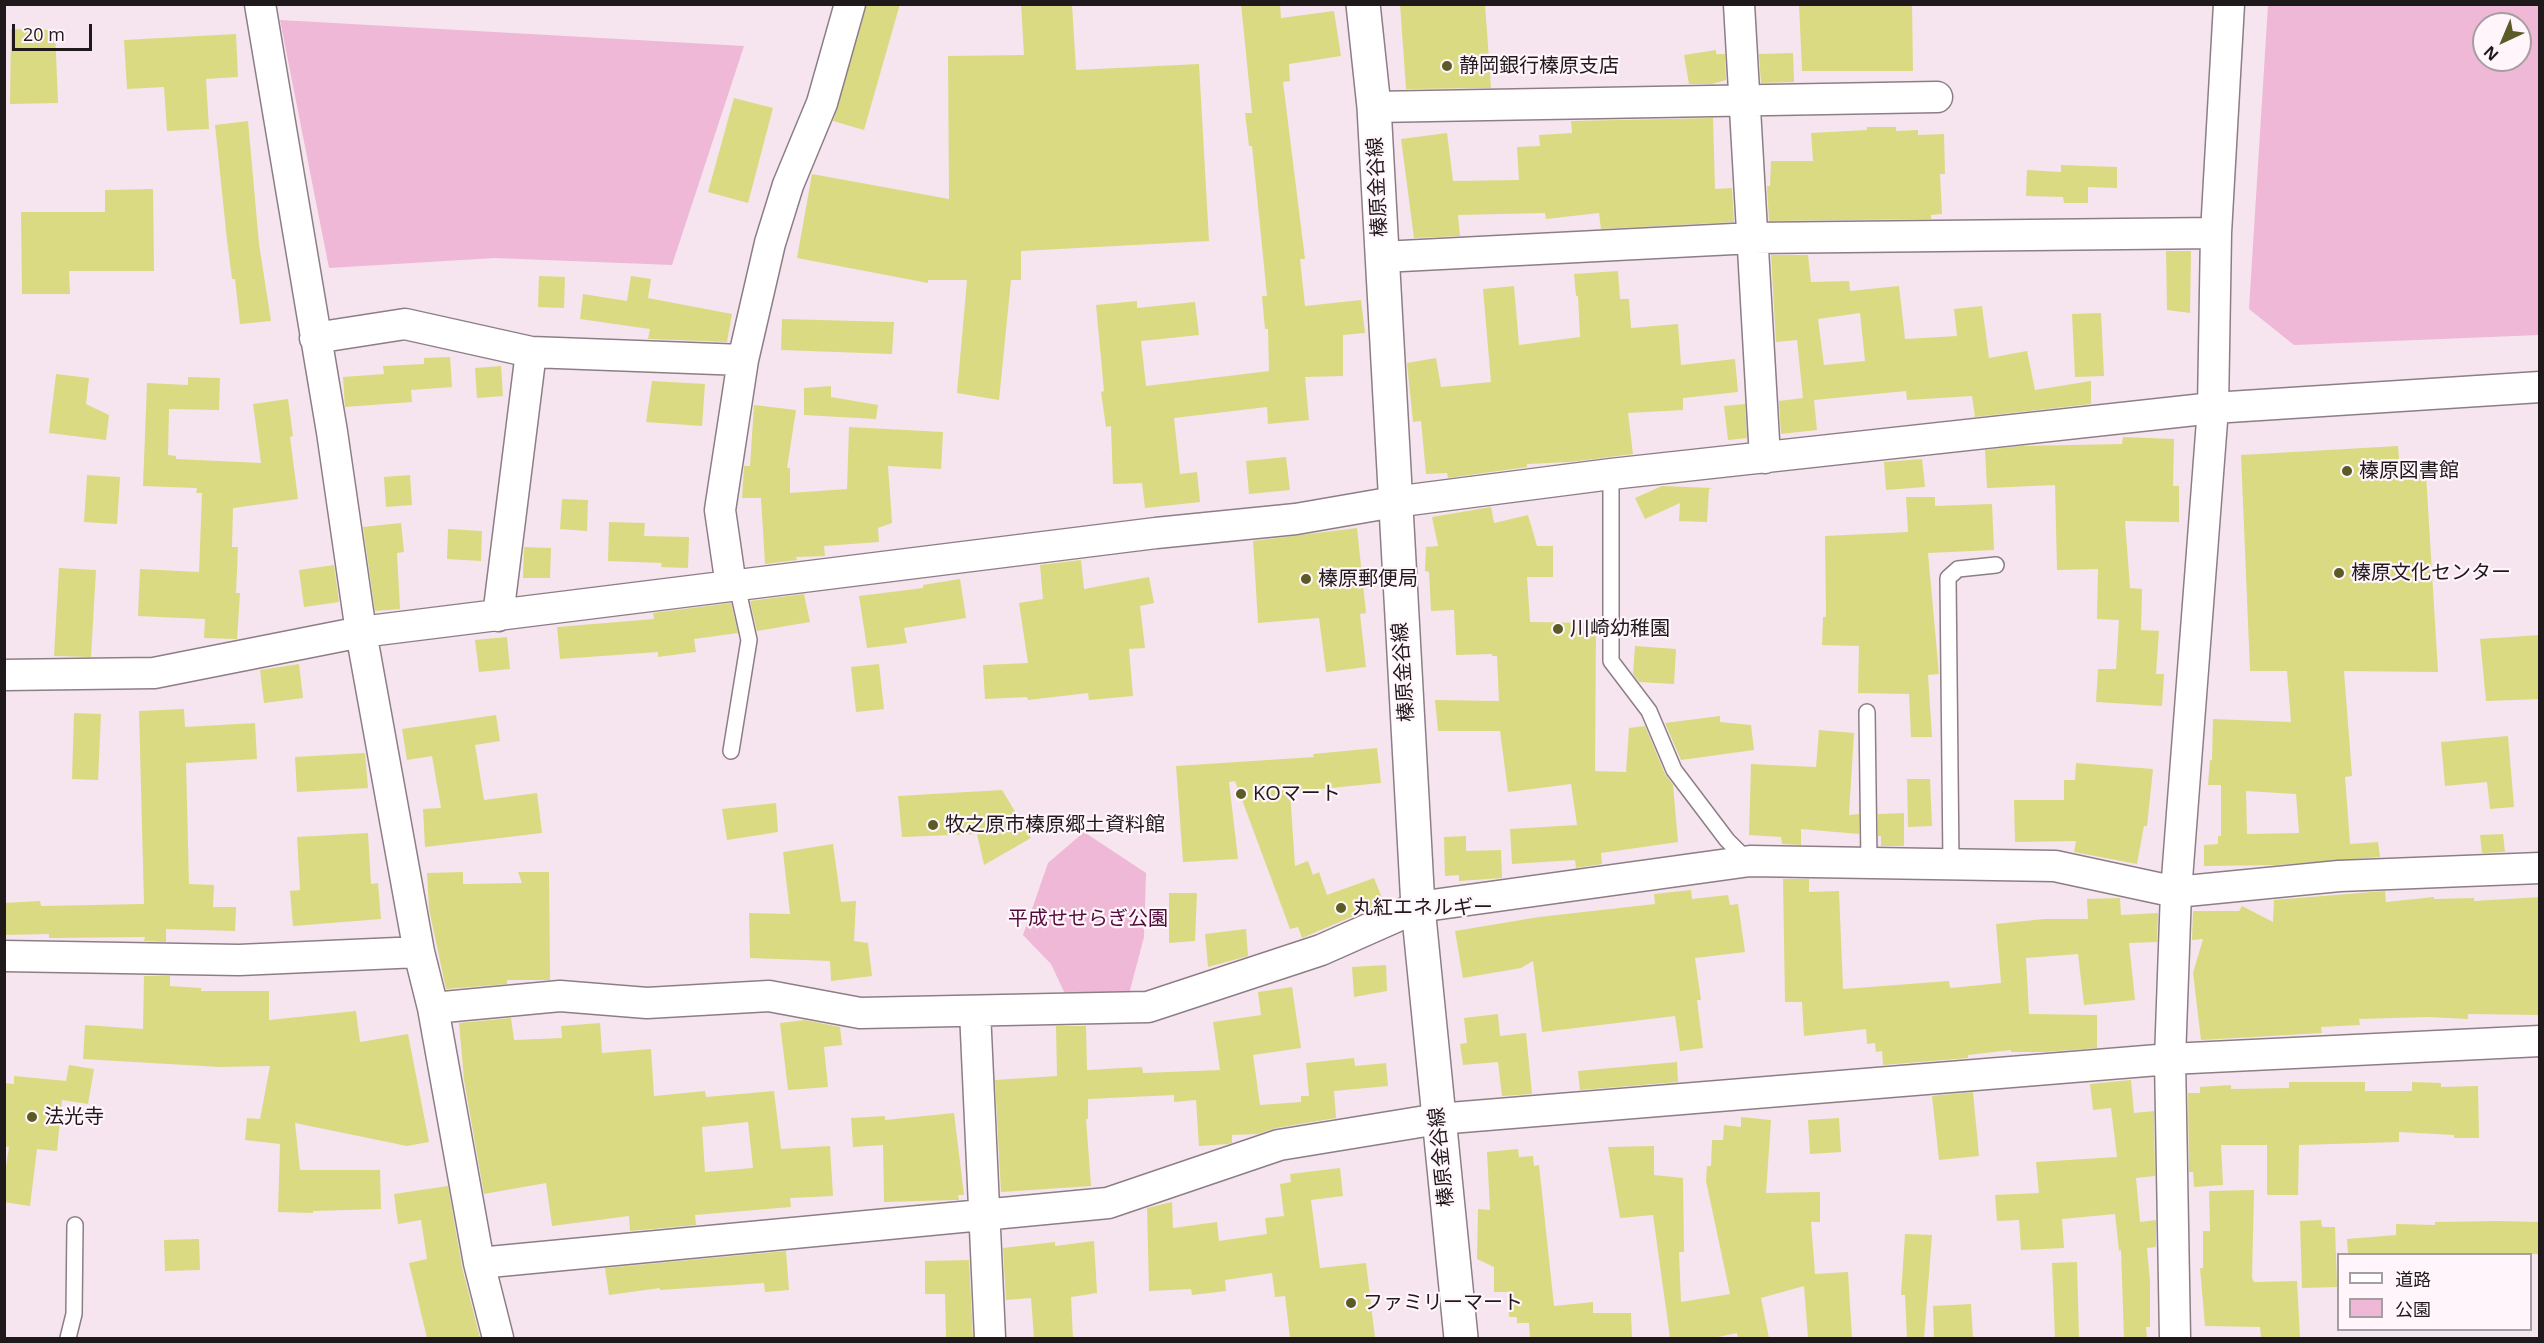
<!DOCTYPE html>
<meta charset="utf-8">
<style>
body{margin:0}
#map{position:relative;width:2544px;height:1343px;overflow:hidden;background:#f6e5ee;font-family:"Open Sans","Noto Sans JP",sans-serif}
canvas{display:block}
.frame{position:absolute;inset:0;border:6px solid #1f191c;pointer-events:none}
.legend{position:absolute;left:2337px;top:1253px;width:195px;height:78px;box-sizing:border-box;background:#fff5fa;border:2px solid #a59da1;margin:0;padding:8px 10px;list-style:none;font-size:18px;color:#1f191c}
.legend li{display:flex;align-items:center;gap:12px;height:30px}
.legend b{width:30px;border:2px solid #a59da1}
.north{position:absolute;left:2472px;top:12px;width:60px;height:60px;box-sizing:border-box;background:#fff5fa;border:2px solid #a59da1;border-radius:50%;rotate:224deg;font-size:16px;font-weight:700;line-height:24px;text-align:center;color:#1f191c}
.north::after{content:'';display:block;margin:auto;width:21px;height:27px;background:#5b5b28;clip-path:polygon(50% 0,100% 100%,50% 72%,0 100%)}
.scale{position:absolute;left:12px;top:24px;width:80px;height:27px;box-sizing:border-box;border:3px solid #1f191c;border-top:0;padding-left:8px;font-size:18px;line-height:21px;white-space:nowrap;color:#1f191c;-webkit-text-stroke:4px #fff5fa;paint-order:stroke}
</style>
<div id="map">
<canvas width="2544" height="1343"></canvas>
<div class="frame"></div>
<ul class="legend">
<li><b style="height:8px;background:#fff"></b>道路</li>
<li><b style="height:16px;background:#eeb8d6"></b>公園</li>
</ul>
<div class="north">N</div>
<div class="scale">20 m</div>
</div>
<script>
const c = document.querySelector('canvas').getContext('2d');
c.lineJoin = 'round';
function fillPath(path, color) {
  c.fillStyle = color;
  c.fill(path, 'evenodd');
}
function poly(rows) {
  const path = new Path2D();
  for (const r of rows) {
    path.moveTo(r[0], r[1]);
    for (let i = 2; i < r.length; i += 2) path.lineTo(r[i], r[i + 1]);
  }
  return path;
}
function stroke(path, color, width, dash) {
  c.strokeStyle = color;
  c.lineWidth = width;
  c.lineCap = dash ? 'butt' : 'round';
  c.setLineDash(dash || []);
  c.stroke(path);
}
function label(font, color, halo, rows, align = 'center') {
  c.font = font + ' "Open Sans","Noto Sans JP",sans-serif';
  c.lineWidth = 4.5;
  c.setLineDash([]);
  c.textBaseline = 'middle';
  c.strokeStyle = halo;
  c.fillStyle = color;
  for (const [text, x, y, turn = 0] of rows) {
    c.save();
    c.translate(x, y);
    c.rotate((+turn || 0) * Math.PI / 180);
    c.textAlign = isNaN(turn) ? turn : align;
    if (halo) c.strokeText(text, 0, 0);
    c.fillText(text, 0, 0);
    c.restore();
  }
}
const green = poly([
 [2268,5,2539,5,2539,335,2294,345,2249,309],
 [2484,24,2520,24,2520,60,2484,60],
 [280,20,744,46,672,265,495,258,329,268],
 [1084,832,1146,873,1144,937,1129,994,1067,998,1051,964,1023,935,1048,863]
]);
const building = poly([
 [867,4,900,4,864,130,833,121],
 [1021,4,1072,4,1076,70,1199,64,1209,241,1021,251,1021,280,1011,280,999,400,957,393,967,280,928,280,928,283,797,258,812,174,949,199,948,56,1024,55],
 [1241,4,1280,4,1281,18,1334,11,1341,56,1289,64,1290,81,1283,82,1305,259,1300,259,1305,306,1361,300,1365,333,1343,335,1343,376,1305,377,1309,420,1268,424,1267,407,1174,418,1180,474,1197,472,1200,502,1145,508,1142,483,1113,484,1111,426,1106,427,1101,392,1104,391,1096,305,1137,301,1137,308,1195,302,1199,335,1141,341,1146,386,1269,371,1268,329,1265,329,1262,296,1267,296,1252,146,1249,146,1245,113,1252,113],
 [1400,4,1485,4,1491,88,1406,89],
 [1799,4,1912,4,1913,71,1802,71],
 [11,29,55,30,58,103,10,104],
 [236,34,238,77,206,79,209,129,167,131,164,87,127,89,124,40],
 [1716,50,1716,54,1725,54,1726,80,1712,84,1689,84,1684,55],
 [1793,53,1794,82,1761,83,1759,54],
 [734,98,773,108,748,203,708,192],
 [1713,118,1715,189,1732,188,1734,222,1601,229,1599,213,1546,219,1545,213,1458,215,1460,236,1414,238,1401,139,1447,133,1453,181,1519,180,1517,147,1540,146,1539,135,1572,133,1571,121],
 [248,121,259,244,271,321,240,324,235,279,232,279,227,240,215,125],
 [1867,127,1896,127,1896,131,1918,130,1918,135,1944,134,1945,174,1940,174,1942,214,1931,215,1931,219,1769,221,1767,186,1770,186,1771,161,1813,161,1811,133,1867,130],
 [2061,165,2117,167,2117,188,2088,187,2088,203,2064,203,2063,197,2026,196,2027,170,2061,172],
 [153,189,154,271,69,271,70,294,22,294,21,212,105,212,105,190],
 [2166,251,2191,251,2190,313,2167,310],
 [1771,255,1808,255,1811,282,1849,281,1850,291,1899,286,1905,339,1957,336,1954,309,1982,306,1989,358,2027,351,2035,390,2091,381,2091,404,1975,417,1972,396,1907,400,1906,391,1814,400,1817,430,1781,434,1779,401,1803,398,1797,340,1776,342],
 [1860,313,1865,361,1824,365,1818,319],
 [1618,271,1620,299,1629,299,1631,328,1678,324,1681,365,1735,359,1738,392,1683,398,1683,410,1628,413,1633,454,1570,462,1527,464,1527,467,1448,478,1447,473,1426,474,1421,421,1413,422,1407,363,1436,358,1441,387,1491,382,1483,289,1514,286,1519,345,1580,337,1578,296,1576,296,1574,274],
 [539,276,565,277,564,308,538,307],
 [631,276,651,279,648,298,732,314,727,342,651,339,648,339,650,329,580,319,583,294,627,301],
 [2101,313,2104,376,2075,377,2072,314],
 [782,319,894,322,892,354,781,350],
 [450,357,452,387,411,390,412,402,345,407,343,377,384,374,383,366,424,364,424,358],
 [501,366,503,396,477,398,475,368],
 [56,374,89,378,86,404,109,415,106,440,49,433],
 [188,377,220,378,219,410,169,409,168,455,176,456,176,459,261,463,253,404,288,399,293,436,290,437,298,499,233,508,232,547,238,547,236,593,240,593,237,639,235,639,204,638,205,619,138,616,140,569,199,572,202,493,196,493,197,488,143,486,147,383,188,385],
 [652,381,705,384,702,426,646,422],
 [831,386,831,397,878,405,876,419,804,415,804,388],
 [1745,404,1747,438,1728,440,1724,406],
 [754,405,796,410,787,468,790,468,790,493,847,489,849,427,943,432,941,469,888,466,892,523,878,528,879,542,824,546,825,556,796,557,797,560,765,564,761,498,742,498,744,466,750,466],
 [2123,437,2174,439,2173,486,2179,486,2179,522,2125,521,2130,588,2142,589,2141,630,2159,631,2156,674,2164,674,2162,706,2096,702,2098,669,2116,669,2119,620,2097,619,2098,569,2057,570,2055,485,1987,488,1985,450,2021,446,2122,444],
 [2398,446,2400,470,2426,474,2438,672,2344,671,2352,776,2345,777,2350,844,2378,842,2380,857,2276,865,2204,866,2204,845,2218,844,2218,836,2221,836,2221,785,2208,785,2210,760,2212,760,2213,719,2291,722,2287,671,2250,671,2241,455],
 [2246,791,2296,794,2299,833,2247,834],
 [1286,457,1290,490,1249,494,1246,461],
 [1922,459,1925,487,1886,490,1884,462],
 [87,475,120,477,117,524,84,522],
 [410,475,412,505,386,507,384,477],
 [1662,486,1712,488,1709,489,1707,522,1679,521,1680,503,1645,519,1635,498],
 [1906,497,1935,497,1935,506,1992,504,1994,550,1928,553,1939,674,1928,675,1932,737,1911,737,1909,694,1858,693,1859,646,1822,645,1823,617,1826,617,1825,536,1908,532],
 [562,499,588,500,587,531,560,529],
 [1491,507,1494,523,1528,515,1537,546,1553,546,1553,577,1527,577,1530,622,1596,623,1595,771,1626,772,1629,728,1645,726,1665,774,1673,785,1678,842,1601,853,1602,864,1576,868,1575,860,1512,864,1510,829,1577,825,1571,784,1508,792,1500,731,1438,731,1435,700,1499,701,1497,656,1492,656,1492,654,1456,655,1454,610,1431,611,1429,572,1425,571,1426,547,1438,546,1432,517],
 [609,522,645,523,644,536,689,537,688,568,661,567,662,563,608,561],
 [401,523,404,552,397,553,400,609,375,611,363,527],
 [1357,528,1366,613,1360,614,1366,667,1326,672,1319,618,1258,623,1253,541],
 [448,529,482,531,481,561,447,559],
 [524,547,551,548,550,578,523,578],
 [1081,560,1084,589,1149,577,1154,603,1140,606,1145,648,1129,649,1133,696,1089,700,1088,693,1028,700,1027,697,985,699,983,665,1028,663,1019,603,1043,599,1040,565],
 [334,565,339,602,304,607,299,570],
 [59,568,96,570,91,657,54,656],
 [960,579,966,618,904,628,907,643,867,648,859,596,923,588,923,585],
 [804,594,810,622,757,631,750,601],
 [731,603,738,633,694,639,696,652,658,657,658,652,560,659,557,627,654,619,653,613],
 [2540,635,2540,699,2486,701,2480,639],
 [507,637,510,669,479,672,475,640],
 [1635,646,1676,649,1674,684,1639,682,1633,674],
 [299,664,303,698,264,703,260,670],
 [879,664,884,709,856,712,851,667],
 [184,709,185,727,255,723,257,759,186,763,189,884,214,885,213,907,236,907,235,931,166,929,166,942,144,941,145,937,49,938,49,934,4,935,4,903,40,901,41,906,144,904,139,711],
 [74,713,101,714,98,780,72,779],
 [496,715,500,741,475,745,484,800,537,793,542,833,425,847,423,809,441,808,432,756,407,760,402,729],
 [1720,716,1720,722,1751,725,1754,750,1681,760,1665,723],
 [1819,730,1854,733,1849,815,1859,814,1859,834,1801,829,1801,845,1782,844,1781,837,1749,835,1751,764,1816,767],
 [2508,736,2514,807,2490,809,2487,782,2445,786,2441,742],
 [1377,748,1381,783,1290,792,1295,866,1308,861,1313,875,1319,872,1327,895,1374,878,1384,903,1302,938,1298,927,1290,929,1235,781,1229,782,1238,859,1183,862,1176,766,1314,757,1313,754],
 [365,753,368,788,297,792,295,757],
 [2076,763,2153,769,2147,826,2144,826,2137,864,2074,852,2076,841,2015,842,2014,800,2064,800,2064,780,2075,780],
 [1907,779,1930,779,1932,826,1908,827],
 [1002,790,1031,838,984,865,977,834,902,837,898,796],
 [776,803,778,832,727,840,722,809],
 [1904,813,1904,846,1881,846,1881,836,1878,836,1878,814],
 [368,833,371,884,378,883,381,919,293,926,290,891,300,890,297,837],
 [2503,834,2505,852,2482,853,2480,835],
 [1466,836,1466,851,1501,850,1502,878,1459,881,1459,875,1445,876,1444,837],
 [833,844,841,902,856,901,854,941,868,943,872,976,831,981,830,961,750,958,749,913,790,914,783,852],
 [463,872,463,884,522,883,518,872,549,872,550,980,507,980,507,984,446,989,429,909,427,873],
 [1783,879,1809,879,1809,892,1839,891,1843,989,1949,981,1950,988,2001,983,1996,924,2044,919,2088,919,2087,899,2120,898,2121,915,2158,913,2157,942,2129,943,2135,1000,2084,1005,2078,954,2026,958,2029,1014,2097,1015,2097,1048,2044,1052,2011,1052,2011,1050,1968,1055,1968,1058,1883,1065,1882,1051,1876,1052,1875,1043,1867,1044,1866,1029,1804,1036,1802,1002,1785,1002],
 [1691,890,1692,899,1728,895,1730,905,1738,904,1745,952,1695,958,1701,1000,1697,1000,1703,1048,1680,1051,1675,1016,1542,1032,1533,961,1521,968,1463,978,1455,931,1539,917,1655,904,1654,894],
 [2385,891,2386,902,2434,897,2434,899,2474,898,2474,901,2540,897,2540,1015,2468,1014,2468,1019,2428,1017,2359,1019,2360,1025,2321,1027,2322,1033,2201,1040,2193,973,2203,939,2192,940,2193,911,2239,911,2242,906,2273,922,2274,900],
 [1169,893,1197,893,1195,941,1169,943],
 [1246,929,1248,956,1208,967,1205,934],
 [1386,965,1387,991,1354,997,1352,967],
 [144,976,170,976,170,986,201,988,201,991,269,991,269,1020,356,1011,360,1042,408,1034,429,1142,407,1146,295,1123,300,1170,380,1170,381,1209,313,1211,313,1213,278,1212,280,1144,245,1140,247,1118,260,1119,270,1066,220,1067,83,1059,85,1025,143,1029],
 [1292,987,1301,1048,1253,1055,1260,1105,1301,1102,1301,1096,1309,1096,1306,1063,1354,1058,1355,1066,1386,1063,1388,1086,1334,1091,1336,1118,1276,1128,1258,1134,1232,1135,1232,1143,1228,1144,1199,1146,1196,1100,1174,1102,1174,1095,1088,1099,1088,1119,1086,1119,1091,1186,1001,1192,995,1080,1057,1076,1056,1026,1086,1026,1087,1070,1142,1067,1143,1073,1220,1070,1213,1022,1261,1015,1258,992],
 [1498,1014,1500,1036,1526,1033,1532,1094,1502,1096,1498,1062,1463,1065,1460,1044,1467,1043,1464,1018],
 [511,1018,514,1040,562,1038,561,1026,600,1023,602,1053,651,1049,654,1096,705,1091,706,1097,774,1091,781,1149,830,1146,833,1196,790,1198,791,1207,695,1215,696,1225,630,1231,629,1216,552,1226,546,1183,484,1194,464,1080,459,1023],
 [748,1122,753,1168,705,1172,702,1127],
 [805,1020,840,1027,842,1045,824,1047,828,1087,788,1090,780,1023],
 [1677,1062,1678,1082,1580,1090,1578,1071],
 [69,1065,94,1069,88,1104,62,1100,57,1151,37,1149,30,1206,4,1202,4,1179,9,1147,4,1146,4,1083,14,1084,14,1076,66,1081],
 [2131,1080,2134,1113,2154,1111,2155,1176,2136,1178,2140,1222,2156,1220,2156,1247,2147,1248,2150,1282,2150,1327,2146,1327,2147,1338,2124,1338,2121,1250,2119,1251,2115,1214,2062,1219,2064,1248,2021,1250,2019,1220,1997,1221,1995,1195,2039,1193,2036,1162,2117,1157,2111,1108,2093,1110,2090,1084],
 [2289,1082,2365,1082,2365,1091,2412,1091,2412,1082,2441,1083,2441,1087,2478,1086,2479,1138,2454,1138,2454,1135,2399,1132,2399,1142,2299,1145,2298,1195,2267,1195,2267,1145,2221,1145,2223,1185,2194,1187,2193,1172,2189,1172,2188,1093,2200,1093,2200,1087,2231,1085,2231,1089,2289,1088],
 [1973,1092,1979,1156,1939,1160,1932,1096],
 [954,1113,964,1195,958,1195,959,1200,955,1200,884,1202,883,1145,853,1147,851,1118,885,1116,885,1120],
 [1741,1117,1771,1120,1766,1193,1820,1192,1820,1222,1811,1222,1815,1274,1848,1272,1852,1338,1808,1338,1804,1286,1761,1298,1769,1338,1738,1338,1737,1333,1713,1338,1670,1338,1653,1215,1620,1218,1608,1147,1654,1146,1654,1175,1683,1178,1684,1252,1679,1252,1681,1302,1730,1294,1706,1181,1707,1166,1711,1166,1712,1140,1723,1140,1724,1125,1741,1127],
 [1839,1118,1841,1152,1810,1154,1808,1120],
 [1518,1149,1519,1157,1533,1156,1534,1166,1539,1165,1554,1306,1593,1302,1593,1313,1631,1313,1632,1338,1530,1338,1529,1323,1517,1323,1517,1317,1509,1317,1508,1292,1494,1292,1494,1267,1477,1259,1478,1209,1490,1210,1487,1152],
 [1340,1168,1343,1196,1311,1200,1320,1268,1366,1263,1375,1338,1290,1338,1285,1296,1275,1297,1272,1273,1225,1280,1226,1291,1192,1295,1191,1289,1149,1291,1147,1208,1172,1202,1173,1228,1217,1222,1219,1241,1267,1234,1265,1218,1284,1216,1280,1184,1291,1182,1290,1174],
 [448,1186,462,1267,480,1338,427,1338,409,1263,427,1259,421,1220,398,1224,394,1194],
 [2254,1190,2252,1278,2254,1282,2297,1281,2300,1338,2261,1338,2260,1327,2205,1326,2200,1268,2203,1268,2203,1231,2210,1231,2209,1191],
 [2321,1220,2322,1227,2335,1227,2337,1287,2302,1288,2300,1221],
 [2498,1221,2540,1222,2540,1254,2348,1254,2347,1239,2396,1235,2396,1224,2435,1225,2435,1222],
 [1905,1234,1932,1235,1924,1338,1907,1338,1905,1295,1901,1295],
 [199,1239,200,1270,165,1271,164,1240],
 [1094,1241,1097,1293,1071,1297,1073,1338,1034,1338,1031,1298,1006,1300,1003,1248,1055,1242,1055,1246],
 [786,1251,789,1290,765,1292,764,1283,660,1290,660,1288,609,1295,605,1268],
 [969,1260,973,1338,946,1338,945,1294,925,1294,925,1261],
 [2077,1262,2079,1338,2055,1338,2052,1263],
 [1971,1304,1973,1338,1934,1338,1933,1306]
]);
const service = poly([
 [1611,474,1611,661,1649,711,1674,770,1727,840,1748,861],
 [1867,712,1869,863],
 [731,751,749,640,737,586],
 [1951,864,1948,578,1958,569,1996,565],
 [68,1338,74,1314,75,1225]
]);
const minor = poly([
 [260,4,332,432,361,632,419,952,433,1008,479,1263,498,1338],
 [1739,4,1765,458],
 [1374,107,1937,97],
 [1382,257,1753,238,2216,233],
 [315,338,405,324,531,352,743,360],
 [731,586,720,510,743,360,770,243,788,185,822,103,850,4],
 [498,616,531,352],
 [4,675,154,673,361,632,1156,533,1296,519,1394,502,1611,474,2213,408,2540,387],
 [4,956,239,960,419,952],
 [433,1008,560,996,647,1003,769,996,860,1013,1148,1007,1321,950,1418,907,1750,861,2055,866,2176,892,2339,876,2540,868],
 [975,1011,990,1338],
 [479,1263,1108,1203,1279,1145,1438,1119,2170,1059,2540,1041],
 [2175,1338,2170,1059,2176,892,2213,408,2216,233,2229,4]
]);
const secondary = poly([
 [1363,4,1374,107,1418,907,1461,1338]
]);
const markers = [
 [1447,66,6,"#5b5b28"],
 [2347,471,6,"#5b5b28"],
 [2339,573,6,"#5b5b28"],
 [1306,579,6,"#5b5b28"],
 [1558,629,6,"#5b5b28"],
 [1241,794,6,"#5b5b28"],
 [933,825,6,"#5b5b28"],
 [1341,908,6,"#5b5b28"],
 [32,1117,6,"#5b5b28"],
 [1351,1303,6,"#5b5b28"]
];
const poiNames = [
 ["静岡銀行榛原支店",1459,66],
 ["榛原図書館",2359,471],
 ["榛原文化センター",2351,573],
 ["榛原郵便局",1318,579],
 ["川崎幼稚園",1570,629],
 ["KOマート",1253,794],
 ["牧之原市榛原郷土資料館",945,825],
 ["丸紅エネルギー",1353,908],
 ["法光寺",44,1117],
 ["ファミリーマート",1363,1303]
];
const streetNames = [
 ["榛原金谷線",1378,187,-93],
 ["榛原金谷線",1404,672,-94],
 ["榛原金谷線",1442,1157,-96]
];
const parkNames = [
 ["平成せせらぎ公園",1088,919]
];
fillPath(green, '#eeb8d6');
fillPath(building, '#dada82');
stroke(service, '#8d7e86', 18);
stroke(minor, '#8d7e86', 33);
stroke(secondary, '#8d7e86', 36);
stroke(service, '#fff', 15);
stroke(minor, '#fff', 30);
stroke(secondary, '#fff', 33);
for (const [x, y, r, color] of markers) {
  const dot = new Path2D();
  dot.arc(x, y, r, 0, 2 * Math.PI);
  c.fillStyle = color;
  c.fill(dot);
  stroke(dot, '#fff5fa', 2);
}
label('20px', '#1f191c', '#fff5fa', poiNames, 'left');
label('20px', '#1f191c', '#fff5fa', streetNames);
label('20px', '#510b3b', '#fff5fa', parkNames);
</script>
